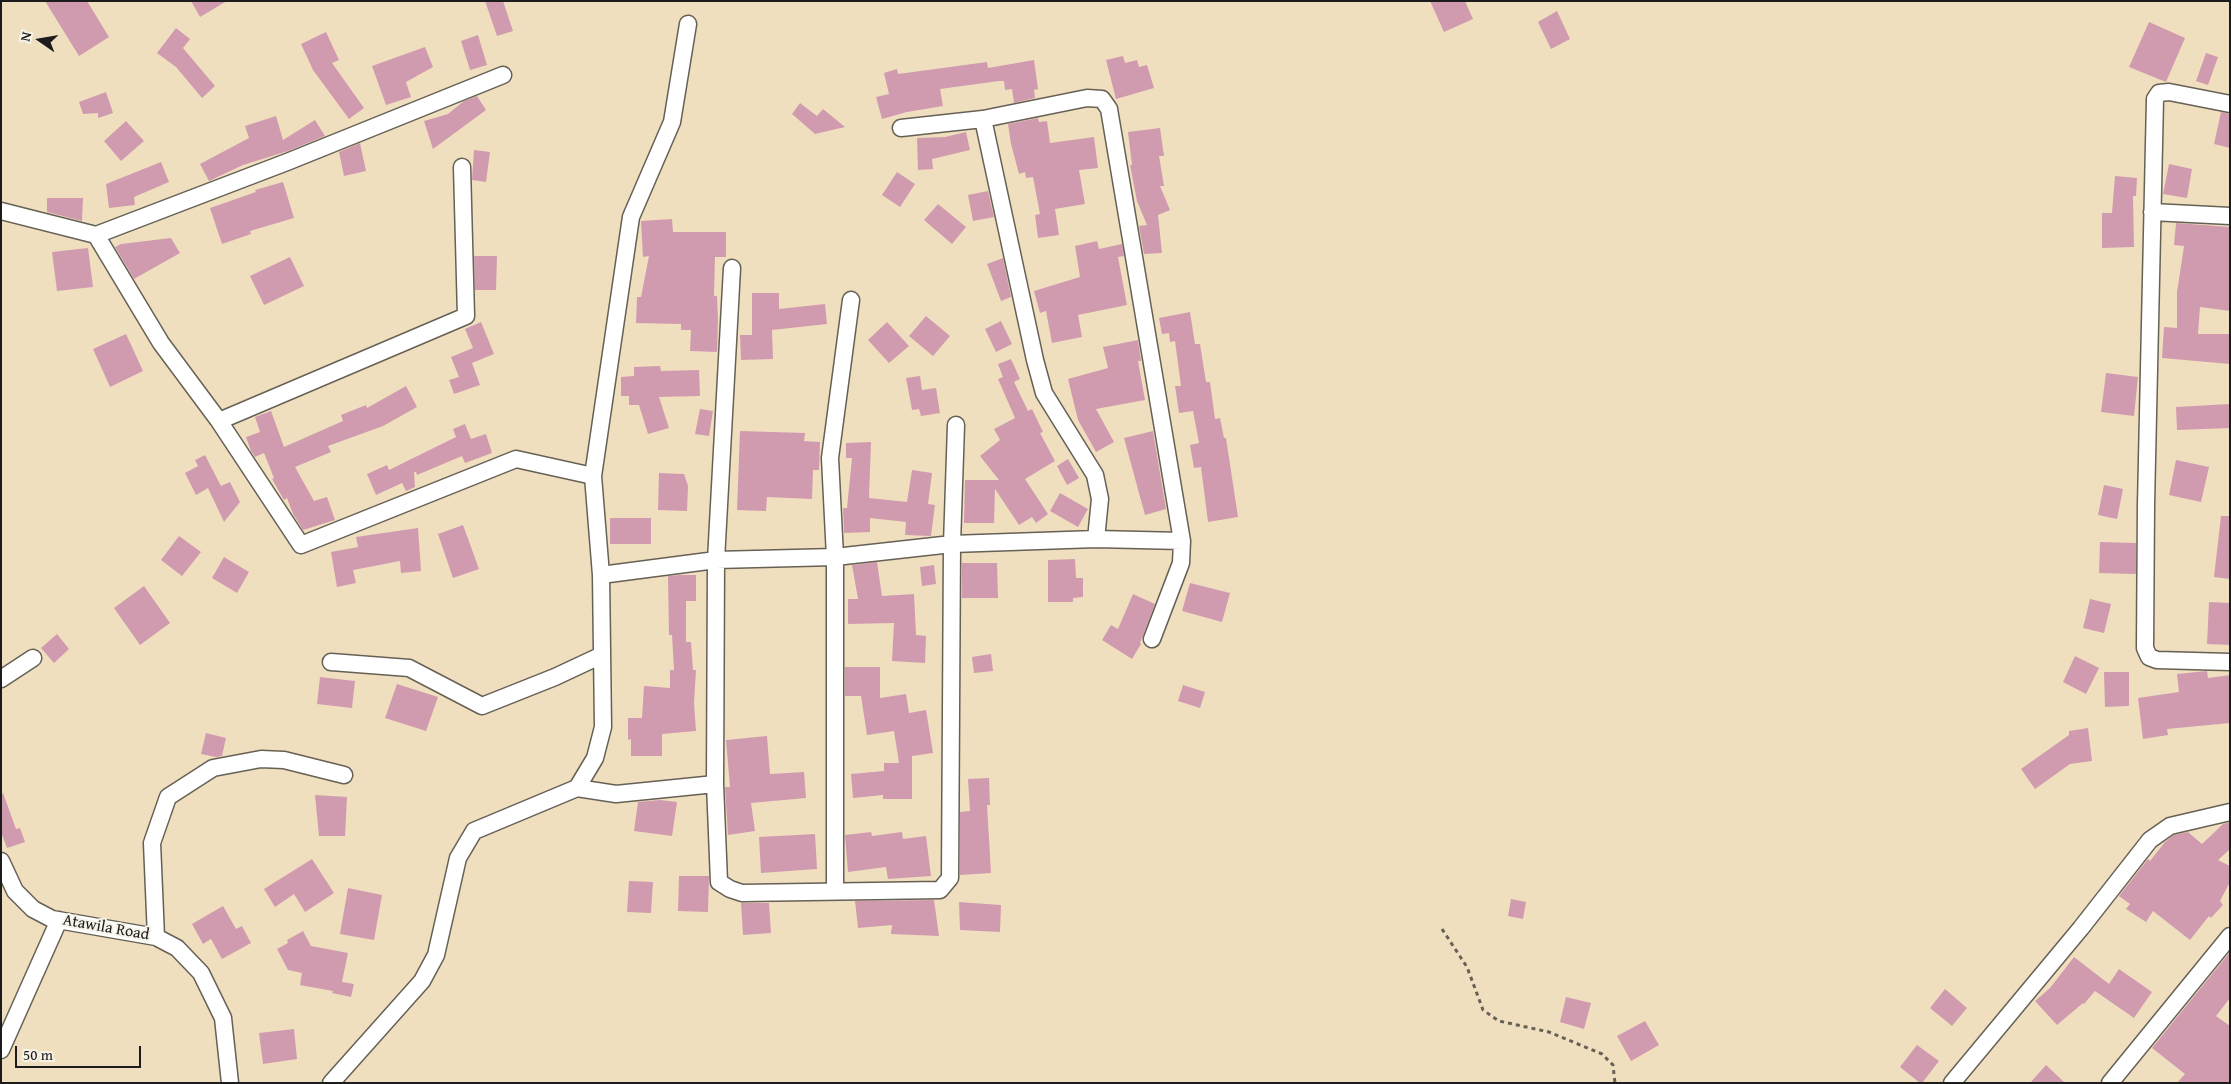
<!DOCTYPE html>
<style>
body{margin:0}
#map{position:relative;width:2231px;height:1084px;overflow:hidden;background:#efdfbf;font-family:"Gentium Book Plus",serif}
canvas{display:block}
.frame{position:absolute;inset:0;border:2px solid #1c1c1c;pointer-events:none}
.north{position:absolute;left:15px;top:15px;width:50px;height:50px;-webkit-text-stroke:4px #f7f3e8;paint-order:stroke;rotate:283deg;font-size:14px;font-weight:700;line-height:20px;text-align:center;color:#1c1c1c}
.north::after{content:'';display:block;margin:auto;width:18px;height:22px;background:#1c1c1c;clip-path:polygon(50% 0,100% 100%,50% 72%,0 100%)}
.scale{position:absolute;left:15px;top:1046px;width:126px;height:22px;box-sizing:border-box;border:2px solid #1c1c1c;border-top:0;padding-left:6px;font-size:15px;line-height:18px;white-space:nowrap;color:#1c1c1c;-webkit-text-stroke:4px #f7f3e8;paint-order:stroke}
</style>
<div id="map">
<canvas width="2231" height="1084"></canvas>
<div class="frame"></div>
<div class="north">N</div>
<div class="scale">50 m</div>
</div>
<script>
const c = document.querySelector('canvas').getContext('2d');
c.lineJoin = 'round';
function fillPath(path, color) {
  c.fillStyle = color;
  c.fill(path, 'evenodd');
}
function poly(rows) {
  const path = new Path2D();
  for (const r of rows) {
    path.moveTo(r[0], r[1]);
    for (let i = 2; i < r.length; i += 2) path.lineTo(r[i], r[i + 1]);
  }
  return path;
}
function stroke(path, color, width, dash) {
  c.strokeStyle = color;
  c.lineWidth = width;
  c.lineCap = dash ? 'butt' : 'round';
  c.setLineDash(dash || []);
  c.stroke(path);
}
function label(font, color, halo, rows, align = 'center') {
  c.font = font + ' "Gentium Book Plus",serif';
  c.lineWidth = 4;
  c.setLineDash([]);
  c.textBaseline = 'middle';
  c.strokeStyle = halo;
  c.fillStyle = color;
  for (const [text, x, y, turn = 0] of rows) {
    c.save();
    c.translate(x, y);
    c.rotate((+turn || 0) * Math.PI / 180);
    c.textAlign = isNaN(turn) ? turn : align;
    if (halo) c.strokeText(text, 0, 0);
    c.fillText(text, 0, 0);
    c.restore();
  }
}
const building = poly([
 [45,1,87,1,109,37,79,56],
 [191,1,227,1,200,17],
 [485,1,503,1,513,31,497,36],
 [1430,1,1465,1,1473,19,1444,32],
 [1557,11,1570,39,1551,49,1538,22],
 [2149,22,2185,38,2166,82,2129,67],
 [176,28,190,39,183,48,215,86,202,98,176,67,157,53],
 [326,32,339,60,332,63,364,108,349,119,313,70,301,44],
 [478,35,487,65,470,70,461,41],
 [425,47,433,67,406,82,411,97,386,105,372,66],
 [2206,53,2218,57,2208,85,2196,81],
 [1123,56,1125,63,1137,60,1139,67,1147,65,1154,88,1116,99,1106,60],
 [1034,60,1038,89,1034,90,1035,98,1014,103,1012,89,1005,90,1004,81,999,81,940,89,943,106,907,112,882,119,876,97,889,94,884,73,897,69,898,74,987,62,988,68],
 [106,92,113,113,98,118,98,113,83,114,79,102],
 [477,96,486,110,433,149,424,121,448,114,464,101],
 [800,103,817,116,823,109,845,127,815,134,792,114],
 [2221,112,2230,114,2230,148,2214,144],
 [276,116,283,140,315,120,325,136,288,151,243,165,209,181,200,164,249,138,245,126],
 [1038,118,1039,122,1047,121,1050,143,1094,137,1098,168,1079,170,1085,204,1055,209,1059,235,1038,238,1035,215,1040,214,1033,177,1026,178,1025,172,1019,174,1011,144,1008,124],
 [126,121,144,141,121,161,104,141],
 [1160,128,1164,156,1159,156,1164,186,1160,186,1170,210,1158,215,1162,253,1144,254,1139,226,1147,225,1137,201,1130,165,1132,165,1128,132],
 [966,132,970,150,932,159,933,169,918,170,917,138,945,137],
 [360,143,366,171,344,176,339,152],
 [474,150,490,152,486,182,472,180],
 [161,162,169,182,134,197,135,205,109,208,106,184],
 [2169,164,2192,169,2187,198,2163,194],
 [897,172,915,184,900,207,882,195],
 [2115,176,2137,178,2136,196,2133,196,2134,247,2102,248,2102,213,2112,213],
 [283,182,294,218,250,231,251,234,222,244,210,208,256,192,255,190],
 [988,191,994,217,973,221,968,195],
 [47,198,83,198,82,221,47,212],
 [938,204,966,227,952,244,924,220],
 [672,219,673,232,726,232,726,257,715,257,714,296,717,296,718,320,717,352,690,351,691,330,681,330,681,324,636,323,637,297,641,297,649,256,643,257,641,221],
 [2176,223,2230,227,2230,311,2200,307,2198,334,2230,334,2230,364,2162,358,2164,327,2177,328,2177,292,2184,246,2174,245],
 [171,238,180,253,134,279,115,247,121,244],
 [1097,241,1099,249,1122,244,1124,256,1118,257,1127,305,1078,315,1082,337,1052,343,1046,311,1040,313,1034,291,1080,277,1075,246],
 [88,248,93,287,57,291,52,252],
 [474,256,497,256,496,290,475,290],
 [290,257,304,286,264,305,250,276],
 [1003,258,1011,297,1001,301,987,264],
 [752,293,779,293,779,309,825,304,827,324,772,330,773,359,741,360,740,335,752,335],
 [1190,312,1195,344,1200,344,1206,382,1210,382,1215,419,1220,418,1224,438,1226,438,1238,517,1208,522,1201,467,1194,468,1190,445,1199,443,1193,411,1179,413,1175,386,1181,386,1175,341,1170,342,1169,333,1162,334,1159,318],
 [926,316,950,336,933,356,909,336],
 [1001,321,1012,344,996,352,985,329],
 [481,322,494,354,472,363,480,385,454,394,449,380,459,377,451,357,473,348,465,329],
 [887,322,909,346,889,363,868,340],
 [126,334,143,371,110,387,93,349],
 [1138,340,1141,361,1138,361,1145,400,1096,409,1114,442,1096,452,1078,420,1068,379,1108,368,1103,347],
 [1011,359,1020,379,1014,382,1028,411,1032,409,1043,432,1040,433,1055,461,1025,479,1048,514,1036,523,1032,517,1019,525,995,489,994,523,964,523,965,480,999,480,980,456,1000,440,994,429,1015,418,998,379,1003,377,998,364],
 [660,366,661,371,699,370,700,396,659,397,669,428,648,434,639,405,629,405,629,396,621,396,621,377,634,376,634,367],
 [2106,373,2138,377,2134,416,2101,412],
 [920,376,922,390,936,388,940,413,921,416,919,409,912,410,906,378],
 [406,386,417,407,383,426,328,446,331,452,295,467,314,501,327,497,335,520,303,530,293,514,287,498,284,500,272,479,274,478,264,453,255,457,251,451,246,437,260,432,255,417,271,411,284,447,343,421,341,415,366,405,367,408],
 [2230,404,2230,428,2177,430,2176,407],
 [700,409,713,411,709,436,695,434],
 [465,424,471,439,486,434,492,453,465,463,462,456,417,475,416,472,414,472,415,487,406,491,402,483,376,495,367,474,387,465,389,470,456,437,453,429],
 [740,431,805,433,804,441,820,442,819,470,813,470,812,499,767,497,766,511,737,510],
 [1153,431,1166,509,1145,515,1124,438],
 [871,442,869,498,907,502,912,470,932,473,928,504,935,505,931,536,905,535,906,522,870,518,870,532,844,533,843,508,847,508,852,458,846,458,846,443],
 [205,455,221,486,230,482,240,502,224,522,208,488,196,495,185,473,198,466,195,460],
 [1068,459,1079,478,1067,485,1057,466],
 [2176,460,2209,467,2201,502,2169,495],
 [659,473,684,474,688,486,687,511,658,510],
 [2104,485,2123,489,2117,519,2098,515],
 [1060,493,1088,509,1078,527,1050,511],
 [2221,516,2230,516,2230,579,2214,577],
 [610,518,651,518,651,544,610,544],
 [463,525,479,569,453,578,438,534],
 [418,528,421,571,401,573,400,561,353,570,356,583,337,587,331,552,358,547,356,537],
 [179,536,201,552,182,576,161,560],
 [2100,542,2136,543,2136,574,2099,573],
 [224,557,249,572,237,593,212,578],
 [1075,559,1076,578,1083,578,1083,597,1073,598,1073,602,1048,602,1048,560],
 [877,562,882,596,914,594,916,635,926,636,925,663,892,661,894,623,848,624,848,599,858,599,852,565],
 [962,563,997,563,998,598,962,598],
 [934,565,936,584,922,586,920,567],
 [680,575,696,575,696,601,686,601,686,642,691,642,693,670,696,670,694,703,696,731,662,734,662,756,631,756,631,739,628,740,628,718,642,718,644,686,670,688,670,670,674,670,672,635,669,635,668,576],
 [1190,583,1230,593,1222,622,1182,611],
 [144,586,170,623,140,645,114,608],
 [1133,594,1155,604,1140,643,1141,644,1132,659,1102,640,1111,625,1118,629],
 [2090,599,2111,604,2104,633,2083,628],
 [2209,602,2230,603,2230,645,2207,644],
 [57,634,69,649,54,663,41,648],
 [991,654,993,671,974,673,972,657],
 [2075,656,2099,668,2086,694,2063,682],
 [845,667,880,667,880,698,906,694,909,713,926,710,933,753,912,756,912,799,883,799,883,795,853,798,851,774,884,771,884,763,899,763,894,731,867,735,861,696,845,696],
 [2207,671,2208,678,2230,675,2230,723,2167,729,2168,735,2143,739,2138,698,2179,692,2177,674],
 [2104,672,2129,672,2129,706,2105,707],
 [320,677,355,681,352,708,317,704],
 [397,684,438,697,426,731,385,718],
 [1183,685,1205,692,1200,708,1178,701],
 [2088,728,2092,761,2070,764,2035,789,2021,769,2069,735,2069,731],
 [206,733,226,738,222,756,216,757,201,754],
 [767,736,770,774,804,772,806,798,751,803,755,831,728,835,725,787,730,787,726,740],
 [989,778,990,805,987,805,991,873,960,875,960,812,970,811,968,779],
 [3,793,16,829,20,828,25,842,7,848,1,832,1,794],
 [315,795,347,797,345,836,319,836],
 [660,800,677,802,672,836,634,831,638,802],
 [2230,822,2230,849,2218,860,2230,866,2230,882,2220,901,2223,905,2211,918,2209,916,2190,940,2153,911,2146,922,2126,909,2130,904,2119,896,2148,859,2150,861,2165,842,2174,835,2188,832,2202,844,2223,824],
 [871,832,872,836,902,832,903,839,926,836,931,876,888,879,886,867,848,872,845,835],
 [815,834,817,869,761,873,759,837],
 [312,859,334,893,305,912,294,894,275,907,264,889],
 [679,876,709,876,708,912,678,911],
 [629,881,653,882,651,913,627,912],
 [348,888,382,895,374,940,340,934],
 [1511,899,1526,902,1523,919,1508,916],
 [934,900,939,936,891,934,892,925,858,928,855,901],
 [959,902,1001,905,1000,932,960,930],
 [741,903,769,903,771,933,743,935],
 [223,906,236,929,242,926,251,943,222,959,211,939,203,944,192,924],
 [303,931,311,946,348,953,342,982,354,984,351,997,332,993,333,991,300,985,302,973,288,970,277,949,288,943,287,940],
 [2230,952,2230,998,2216,1016,2230,1026,2230,1083,2177,1083,2185,1074,2152,1048],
 [2074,957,2109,984,2119,969,2152,992,2134,1018,2095,991,2084,1004,2083,1003,2057,1025,2035,1001,2050,988],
 [1945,989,1967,1008,1952,1026,1930,1008],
 [1566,997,1591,1003,1584,1029,1560,1022],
 [1645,1021,1659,1045,1631,1061,1617,1036],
 [294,1029,297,1059,263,1064,259,1033],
 [1917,1045,1939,1061,1922,1083,1920,1083,1900,1067],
 [2046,1065,2065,1083,2030,1083]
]);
const path = poly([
 [1442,929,1467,967,1483,1010,1499,1021,1549,1032,1602,1054,1613,1065,1615,1083]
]);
const minor = poly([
 [2230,104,2169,92,2159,93,2155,99,2146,504,2145,648,2149,657,2157,660,2230,662],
 [983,119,1035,360,1044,393,1095,475,1100,499,1096,539],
 [901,128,983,119,1087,98,1102,99,1109,109,1182,541,1181,563,1152,639],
 [1,211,96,235,287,162,503,75],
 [2152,212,2230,216],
 [96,235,161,343,219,421,301,545,516,459,593,476],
 [732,268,716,560,715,784,719,882,730,889,742,893,940,890,950,878,952,544,956,425],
 [219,421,466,316,462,167],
 [601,575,716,560,835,557,952,544,1096,539,1182,541],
 [331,662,409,668,482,706,555,677,602,655],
 [1,679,33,658],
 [577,788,616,794,715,784],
 [1,861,15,891,33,909,52,919,156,937,177,948,201,973,223,1018,230,1083],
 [835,891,835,557,830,458,851,300],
 [156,937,152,843,168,797,213,768,261,759,284,760,344,775],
 [1,1050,59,920],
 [331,1083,422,981,436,955,458,858,474,831,577,788,595,758,603,727,601,575,593,476,631,217,672,122,688,24],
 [1952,1083,2081,928,2150,840,2170,826,2230,812],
 [2110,1083,2230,936]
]);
const streetNames = [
 ["Atawila Road",106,928,10]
];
fillPath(building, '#d19baf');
stroke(minor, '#666055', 19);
stroke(path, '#666055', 3, [4, 4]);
stroke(minor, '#fff', 16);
label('16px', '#1c1c1c', '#f7f3e8', streetNames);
</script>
